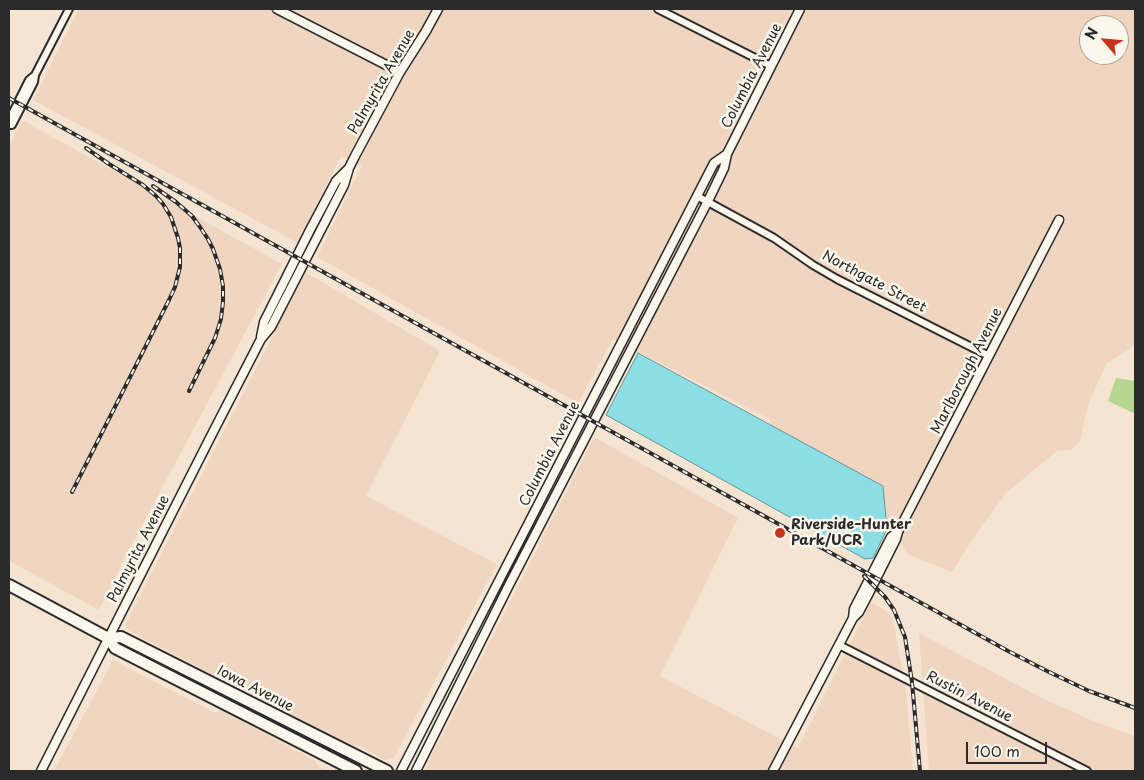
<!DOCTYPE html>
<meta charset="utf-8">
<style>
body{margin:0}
#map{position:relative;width:1144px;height:780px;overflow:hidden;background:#f5e4d2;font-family:"Playpen Sans",sans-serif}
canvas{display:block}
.frame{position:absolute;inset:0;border:10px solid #2b2b2b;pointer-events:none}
.north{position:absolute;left:1079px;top:15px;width:50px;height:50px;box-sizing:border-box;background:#fbf7ec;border:1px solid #a8a59f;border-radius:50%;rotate:297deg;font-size:14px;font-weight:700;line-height:20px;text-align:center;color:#2b2b2b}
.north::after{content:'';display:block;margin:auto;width:18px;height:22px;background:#c8321e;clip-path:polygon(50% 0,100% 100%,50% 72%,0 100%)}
.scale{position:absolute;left:966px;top:742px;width:81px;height:22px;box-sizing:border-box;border:2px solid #2b2b2b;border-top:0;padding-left:6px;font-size:15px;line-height:18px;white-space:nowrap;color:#2b2b2b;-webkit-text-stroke:4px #fbf7ec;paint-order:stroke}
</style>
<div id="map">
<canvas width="1144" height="780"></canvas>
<div class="frame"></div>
<div class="north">N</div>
<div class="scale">100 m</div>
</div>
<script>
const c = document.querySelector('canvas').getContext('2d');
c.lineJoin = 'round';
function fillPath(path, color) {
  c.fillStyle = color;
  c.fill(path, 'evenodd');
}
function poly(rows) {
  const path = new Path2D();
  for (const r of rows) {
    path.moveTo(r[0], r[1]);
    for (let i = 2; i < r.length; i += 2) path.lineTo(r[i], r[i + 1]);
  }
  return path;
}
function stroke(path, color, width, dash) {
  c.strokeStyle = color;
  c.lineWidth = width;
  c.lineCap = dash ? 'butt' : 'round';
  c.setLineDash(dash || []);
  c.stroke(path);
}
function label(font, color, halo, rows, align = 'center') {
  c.font = font + ' "Playpen Sans",sans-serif';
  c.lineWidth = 5;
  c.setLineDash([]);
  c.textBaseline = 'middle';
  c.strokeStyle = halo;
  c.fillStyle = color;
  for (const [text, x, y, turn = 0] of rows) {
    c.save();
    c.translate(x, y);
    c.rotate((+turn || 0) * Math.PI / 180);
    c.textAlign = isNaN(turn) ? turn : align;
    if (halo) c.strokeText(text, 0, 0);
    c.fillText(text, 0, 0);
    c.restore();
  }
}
const built = poly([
 [79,9,1135,9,1135,345,1107,363,1089,402,1080,441,1072,449,1057,451,1006,493,974,537,952,572,909,555,901,543,887,529,882,486,768,427,771,420,613,339,578,403,317,257,362,166,341,156,298,243,33,100],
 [1089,25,1119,25,1119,55,1089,55],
 [22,120,282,264,127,553,99,610,9,561,9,145],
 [305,272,440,351,366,496,497,564,394,758,385,760,361,747,346,743,129,631,125,625],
 [594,437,737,517,737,520,660,676,798,748,871,602,890,613,893,619,906,692,913,771,425,771,425,768],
 [919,633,1042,698,1093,721,1135,736,1135,771,929,771],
 [113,660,215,713,220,710,313,759,321,768,328,771,54,771]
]);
const green = poly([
 [1116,378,1135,381,1135,414,1108,401]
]);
const water = poly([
 [638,353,883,486,887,529,873,558,865,559,606,415,638,353]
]);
const minor = poly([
 [658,9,771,66],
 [9,120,29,80,35,75],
 [9,125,12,125,34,82,35,75,69,9],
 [697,196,774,238,813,265,837,279,989,356],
 [839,645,1087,771]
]);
const tertiary = poly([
 [277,9,400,72],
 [261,337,264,322,310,230,336,181,348,169],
 [853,618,854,609,891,537,898,532],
 [41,771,210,438,261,339,271,327,344,185,349,168,355,156,400,72,426,31,438,9],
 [401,771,714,163,727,154],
 [416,771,508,587,708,201,724,168,727,154,800,9],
 [773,771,853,618,859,612,869,593,896,539,898,532,1059,220]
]);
const primary = poly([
 [9,585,108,638,115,648,356,771],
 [108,638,121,637,387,771]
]);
const rail = poly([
 [9,98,1008,651,1047,671,1089,691,1135,708],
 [153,186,176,202,192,216,200,227,208,239,213,249,220,269,223,286,223,302,221,319,215,338,189,391],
 [72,492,169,300,175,287,180,267,180,248,178,238,171,217,163,204,156,196,143,185,109,164,86,148],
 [864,576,885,597,894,610,905,637,912,682,920,771]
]);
const markers = [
 [780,533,6,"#c8321e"]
];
const streetNames = [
 ["Columbia Avenue",752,76,-63],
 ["Palmyrita Avenue",382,82,-60],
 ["Northgate Street",874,282,28],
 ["Marlborough Avenue",967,371,-63],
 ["Columbia Avenue",550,454,-63],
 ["Palmyrita Avenue",139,549,-63],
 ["Iowa Avenue",255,689,27],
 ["Rustin Avenue",969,697,27]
];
const poiNames = [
 ["Riverside–Hunter",791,525],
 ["Park/UCR",791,541]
];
fillPath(built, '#f0d6c0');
fillPath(green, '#b7d790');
fillPath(water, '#8cdee4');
stroke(water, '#65969a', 1);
stroke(minor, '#2b2b2b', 10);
stroke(tertiary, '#2b2b2b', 11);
stroke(primary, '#2b2b2b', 14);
stroke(minor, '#fbf7ec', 6);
stroke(tertiary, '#fbf7ec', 8);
stroke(primary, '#fbf7ec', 10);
stroke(rail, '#2b2b2b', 4);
stroke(rail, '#fbf7ec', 2, [5.5]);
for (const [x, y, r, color] of markers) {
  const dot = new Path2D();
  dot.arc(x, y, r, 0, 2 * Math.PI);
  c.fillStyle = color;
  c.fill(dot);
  stroke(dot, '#fbf7ec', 2);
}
label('14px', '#2b2b2b', '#fbf7ec', streetNames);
label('bold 14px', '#2b2b2b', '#fbf7ec', poiNames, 'left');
</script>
